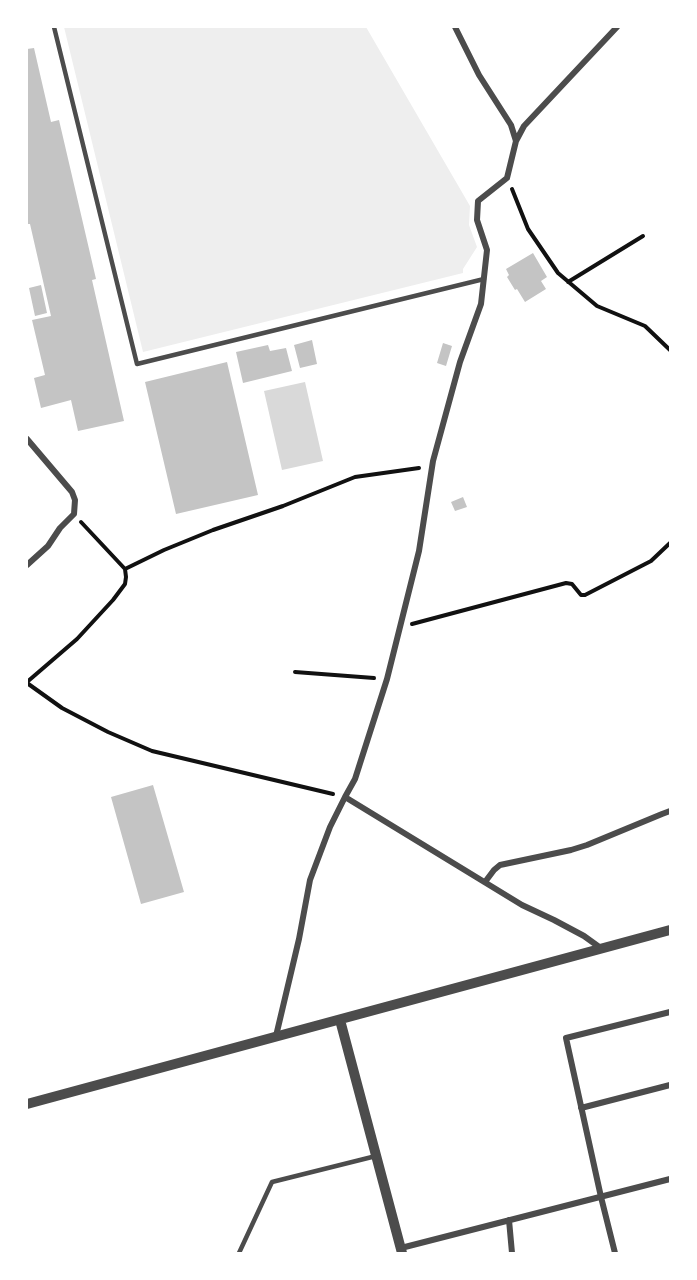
<!DOCTYPE html>
<style>
body{margin:0}
#map{position:relative;width:697px;height:1280px;overflow:hidden;background:#fff;font-family:Overpass,sans-serif}
canvas{display:block}
.frame{position:absolute;inset:0;border:28px solid #fff;pointer-events:none}
</style>
<div id="map">
<canvas width="697" height="1280"></canvas>
<div class="frame"></div>
</div>
<script>
const c = document.querySelector('canvas').getContext('2d');
c.lineJoin = 'round';
function fillPath(path, color) {
  c.fillStyle = color;
  c.fill(path, 'evenodd');
}
function poly(rows) {
  const path = new Path2D();
  for (const r of rows) {
    path.moveTo(r[0], r[1]);
    for (let i = 2; i < r.length; i += 2) path.lineTo(r[i], r[i + 1]);
  }
  return path;
}
function stroke(path, color, width, dash) {
  c.strokeStyle = color;
  c.lineWidth = width;
  c.lineCap = dash ? 'butt' : 'round';
  c.setLineDash(dash || []);
  c.stroke(path);
}
const green = poly([
 [64,27,366,27,470,206,469,225,477,247,463,269,463,273,143,352]
]);
const water = poly([
 [305,382,323,461,282,470,264,391]
]);
const building = poly([
 [34,48,51,122,59,120,96,279,92,280,124,421,78,431,71,400,41,408,34,378,45,375,32,320,51,316,30,224,27,224,27,49],
 [533,253,547,277,541,281,546,289,525,302,517,289,515,290,507,277,509,275,506,269],
 [41,285,47,313,35,316,29,288],
 [312,340,317,364,300,368,294,345],
 [443,343,452,346,446,366,437,363],
 [268,345,270,351,286,348,292,371,243,383,236,352],
 [227,362,258,495,176,514,145,382],
 [463,497,467,507,455,511,451,502],
 [153,785,184,892,141,904,111,797]
]);
const path = poly([
 [512,189,528,229,558,273,597,306,645,326,670,350],
 [568,282,643,236],
 [81,522,125,569,164,550,213,530,283,506,355,477,419,468],
 [412,624,566,583,572,584,581,595,585,595,651,561,670,543],
 [295,672,374,678],
 [27,682,77,639,113,600,125,584,126,577,125,569],
 [27,683,62,708,108,732,152,751,333,794]
]);
const service = poly([
 [54,27,137,364,484,279],
 [239,1253,272,1182,376,1156]
]);
const minor = poly([
 [455,27,479,75,511,125,516,141],
 [27,439,72,492,75,500,74,514,60,528,48,546,27,565],
 [345,797,522,905,554,920,584,936,602,949],
 [485,882,494,870,500,865,571,850,587,845,662,814,670,811],
 [276,1036,299,939,310,880,330,827,345,797,355,779,387,679,419,551,433,461,460,362,481,304,487,250,477,220,478,201,507,178,516,141,524,126,617,27],
 [581,1108,670,1085],
 [509,1220,512,1253],
 [401,1248,670,1179],
 [615,1253,601,1197,566,1038,670,1012]
]);
const tertiary = poly([
 [340,1020,402,1253],
 [27,1104,670,930]
]);
fillPath(green, '#eee');
fillPath(water, '#d9d9d9');
fillPath(building, '#c4c4c4');
stroke(path, '#111', 4);
stroke(service, '#4c4c4c', 4.5);
stroke(minor, '#4c4c4c', 6);
stroke(tertiary, '#4c4c4c', 10);
</script>
